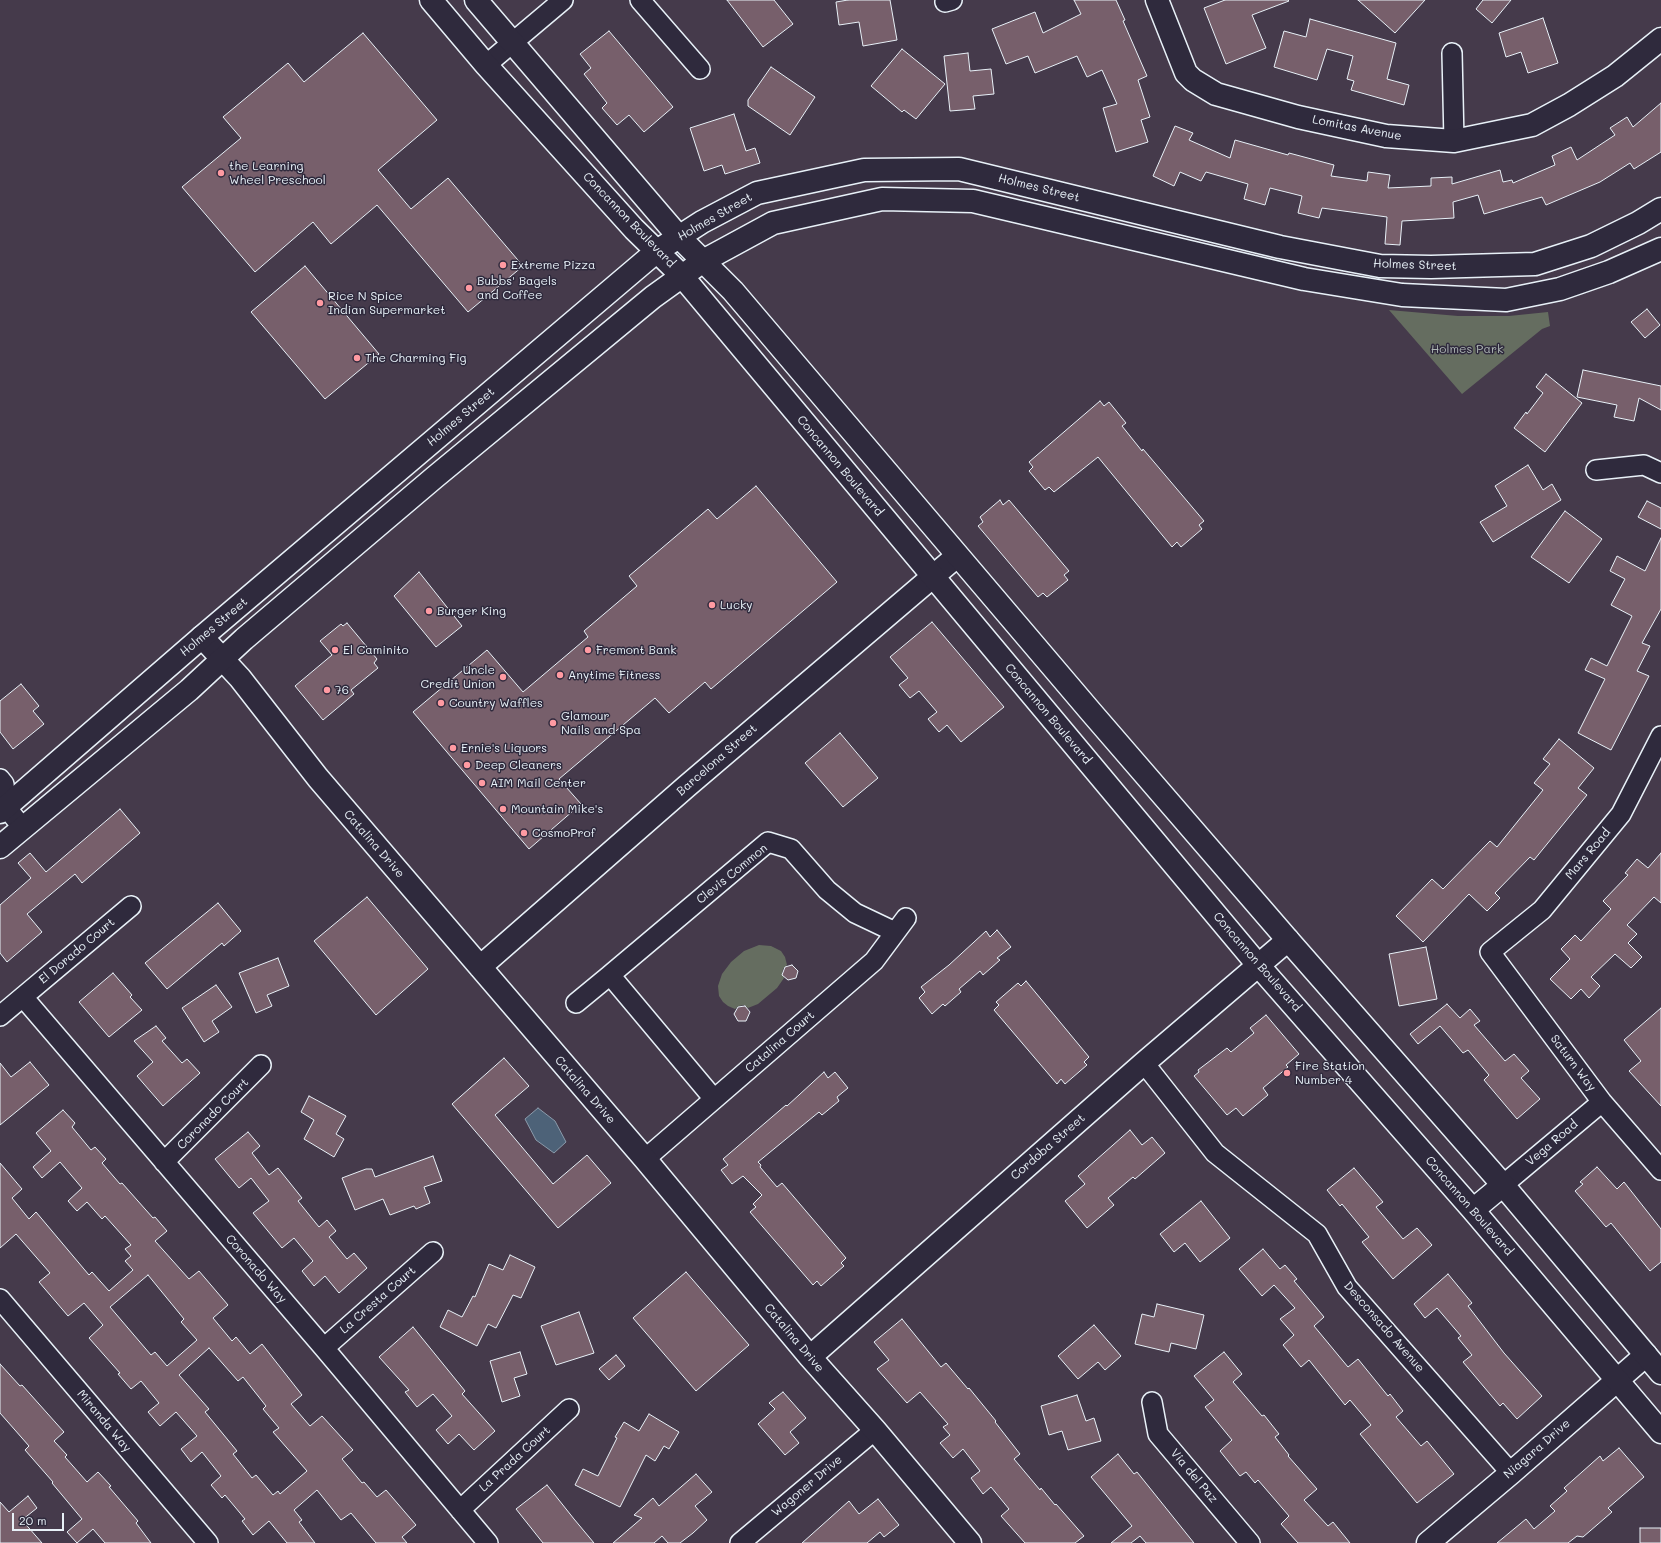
<!DOCTYPE html>
<style>
body{margin:0}
#map{position:relative;width:1661px;height:1543px;overflow:hidden;background:#453a4b;font-family:Mali,sans-serif}
canvas{display:block}
.scale{position:absolute;left:12px;top:1513px;width:52px;height:18px;box-sizing:border-box;border:2px solid #e8f1f8;border-top:0;padding-left:5px;font-size:12px;line-height:14px;white-space:nowrap;color:#e8f1f8;-webkit-text-stroke:3px #2f2a3d;paint-order:stroke}
</style>
<div id="map">
<canvas width="1661" height="1543"></canvas>
<div class="scale">20 m</div>
</div>
<script>
const c = document.querySelector('canvas').getContext('2d');
c.lineJoin = 'round';
function fillPath(path, color) {
  c.fillStyle = color;
  c.fill(path, 'evenodd');
}
function poly(rows) {
  const path = new Path2D();
  for (const r of rows) {
    path.moveTo(r[0], r[1]);
    for (let i = 2; i < r.length; i += 2) path.lineTo(r[i], r[i + 1]);
  }
  return path;
}
function stroke(path, color, width, dash) {
  c.strokeStyle = color;
  c.lineWidth = width;
  c.lineCap = dash ? 'butt' : 'round';
  c.setLineDash(dash || []);
  c.stroke(path);
}
function label(font, color, halo, rows, align = 'center') {
  c.font = font + ' Mali,sans-serif';
  c.lineWidth = 3;
  c.setLineDash([]);
  c.textBaseline = 'middle';
  c.strokeStyle = halo;
  c.fillStyle = color;
  for (const [text, x, y, turn = 0] of rows) {
    c.save();
    c.translate(x, y);
    c.rotate((+turn || 0) * Math.PI / 180);
    c.textAlign = isNaN(turn) ? turn : align;
    if (halo) c.strokeText(text, 0, 0);
    c.fillText(text, 0, 0);
    c.restore();
  }
}
const green = poly([
 [1389,310,1458,316,1509,316,1548,312,1550,326,1542,329,1462,394],
 [759,945,771,946,781,951,785,957,787,965,783,969,782,974,784,978,777,988,758,1004,748,1008,744,1005,739,1006,735,1009,728,1006,723,1002,719,996,718,986,722,974,731,962,744,951]
]);
const water = poly([
 [538,1108,555,1121,566,1142,554,1153,536,1140,525,1119,538,1108]
]);
const building = poly([
 [727,0,774,0,793,24,763,47,727,0],
 [848,0,890,0,897,40,863,46,859,22,839,25,836,2,848,0],
 [1074,0,1116,0,1125,20,1123,21,1147,76,1138,80,1150,117,1141,120,1148,142,1116,152,1103,108,1117,104,1102,70,1087,77,1077,56,1035,73,1028,56,1006,64,992,29,1035,12,1043,33,1081,14,1074,0],
 [1225,0,1288,0,1289,1,1252,15,1266,48,1226,64,1204,8,1225,0],
 [1358,0,1425,0,1395,33,1358,0],
 [1483,0,1511,0,1492,23,1476,9,1483,0],
 [1543,18,1558,63,1528,73,1521,52,1506,57,1499,33,1543,18],
 [1310,19,1396,43,1387,79,1409,85,1404,105,1351,90,1354,81,1347,79,1353,56,1327,49,1317,80,1274,67,1284,31,1306,37,1310,19],
 [609,31,673,107,644,132,629,115,617,125,602,108,607,103,584,74,591,68,580,54,609,31],
 [363,33,437,120,378,170,411,209,448,178,523,266,468,312,377,205,331,244,313,222,255,272,182,187,241,138,223,117,288,63,304,82,363,33],
 [902,49,945,84,916,119,904,110,902,112,871,86,902,49],
 [968,53,970,71,991,69,994,94,973,96,975,109,950,111,944,56,968,53],
 [771,67,815,97,790,135,748,106,748,100,771,67],
 [1661,103,1661,152,1634,169,1630,163,1600,182,1546,205,1542,197,1484,214,1478,195,1453,202,1454,218,1402,221,1400,245,1385,244,1387,217,1322,208,1319,218,1298,213,1302,196,1270,188,1265,205,1244,199,1248,184,1206,172,1201,181,1180,172,1174,186,1153,176,1175,126,1193,133,1189,140,1230,158,1235,140,1288,155,1289,153,1334,165,1331,176,1367,181,1368,172,1390,175,1388,188,1431,186,1431,178,1452,177,1452,184,1500,170,1503,182,1512,180,1513,183,1555,165,1552,156,1571,147,1577,160,1615,135,1610,128,1627,117,1633,127,1661,103],
 [734,114,746,151,755,148,760,163,725,174,722,165,704,171,690,128,734,114],
 [305,266,379,354,325,399,251,312,305,266],
 [1647,309,1660,325,1645,338,1631,322,1647,309],
 [1583,370,1661,386,1661,410,1639,398,1634,421,1614,417,1617,405,1577,397,1583,370],
 [1546,374,1582,403,1545,452,1514,428,1526,412,1527,414,1543,393,1536,387,1546,374],
 [1100,401,1104,406,1109,402,1126,423,1122,426,1142,451,1143,449,1204,521,1199,525,1202,529,1181,547,1177,542,1172,547,1098,457,1054,492,1049,487,1045,490,1029,471,1033,467,1029,462,1100,401],
 [1528,465,1543,490,1552,484,1561,500,1493,542,1480,522,1507,506,1495,486,1528,465],
 [756,486,837,582,711,689,705,682,669,713,655,698,559,779,581,804,529,849,413,712,487,650,523,692,588,637,584,631,637,586,629,576,708,509,717,519,756,486],
 [1000,500,1003,505,1009,500,1069,571,1064,575,1068,580,1047,597,1043,593,1038,597,978,526,983,522,980,517,1000,500],
 [1647,501,1661,508,1661,529,1638,517,1647,501],
 [1565,511,1602,539,1569,583,1531,557,1565,511],
 [1661,538,1661,609,1642,643,1650,646,1637,671,1649,676,1611,750,1578,733,1605,679,1585,670,1591,658,1607,666,1632,616,1611,605,1625,579,1610,571,1617,556,1645,571,1661,538],
 [419,572,462,626,436,647,394,596,419,572],
 [932,622,1004,707,961,742,947,725,939,732,928,719,937,712,919,691,910,698,899,685,908,678,890,657,932,622],
 [347,623,377,659,374,663,378,668,351,690,354,694,323,720,295,686,332,655,320,641,341,624,343,626,347,623],
 [21,684,39,706,33,711,44,724,13,749,0,732,0,701,21,684],
 [840,733,878,778,843,807,805,763,840,733],
 [1559,739,1594,768,1578,788,1587,795,1534,860,1530,857,1495,893,1500,898,1487,911,1469,894,1423,942,1396,916,1432,879,1443,889,1490,841,1497,847,1543,790,1534,783,1550,764,1543,759,1559,739],
 [120,809,140,833,82,883,75,874,27,914,42,932,7,962,0,953,0,905,31,878,18,863,30,853,46,872,120,809],
 [1661,853,1661,903,1654,897,1627,925,1637,934,1628,943,1642,957,1631,968,1615,954,1591,977,1600,986,1589,998,1581,989,1571,999,1550,979,1570,959,1561,949,1575,935,1581,941,1611,909,1603,901,1628,875,1625,873,1637,859,1648,868,1661,853],
 [367,897,428,969,376,1015,314,941,367,897],
 [218,903,241,931,224,946,222,943,167,989,145,963,218,903],
 [997,930,1011,947,997,958,1000,960,983,975,980,971,959,989,961,992,945,1006,943,1004,932,1014,919,998,925,992,921,987,949,965,986,931,990,937,997,930],
 [1426,947,1437,999,1399,1006,1389,954,1426,947],
 [278,958,289,986,267,995,272,1006,256,1013,239,973,278,958],
 [792,965,798,971,796,978,788,980,782,975,785,967,792,965],
 [113,973,132,995,130,997,142,1010,109,1037,79,1002,113,973],
 [1026,981,1089,1057,1084,1062,1087,1065,1065,1084,1061,1079,1057,1084,994,1010,999,1005,996,1002,1018,983,1021,986,1026,981],
 [216,985,232,1007,212,1021,219,1032,204,1042,182,1008,216,985],
 [1447,1004,1460,1018,1470,1009,1480,1021,1474,1025,1505,1061,1514,1054,1529,1071,1521,1078,1540,1099,1517,1119,1484,1080,1489,1075,1468,1050,1463,1053,1440,1026,1418,1044,1410,1034,1447,1004],
 [745,1006,750,1012,746,1021,738,1021,734,1014,738,1007,745,1006],
 [1661,1008,1661,1106,1629,1071,1641,1061,1624,1040,1661,1008],
 [1266,1015,1299,1054,1286,1065,1288,1067,1263,1088,1268,1095,1243,1116,1236,1108,1227,1115,1194,1076,1199,1072,1198,1070,1227,1048,1231,1052,1254,1033,1250,1028,1266,1015],
 [156,1026,166,1038,162,1041,182,1063,187,1059,200,1073,163,1106,137,1076,153,1062,134,1041,156,1026],
 [504,1058,529,1086,495,1115,553,1184,587,1155,611,1183,558,1228,452,1104,504,1058],
 [30,1062,49,1085,0,1125,0,1063,11,1077,30,1062],
 [824,1072,828,1078,835,1072,848,1088,837,1097,839,1101,822,1115,819,1112,758,1162,761,1165,760,1167,777,1187,782,1183,846,1258,841,1263,844,1266,821,1286,817,1281,813,1285,750,1212,756,1207,753,1204,762,1195,743,1176,732,1184,721,1170,728,1165,723,1159,786,1105,787,1106,824,1072],
 [309,1096,346,1116,336,1134,344,1139,334,1157,304,1139,314,1120,301,1112,309,1096],
 [63,1110,75,1123,72,1127,91,1150,95,1147,106,1159,102,1163,120,1184,122,1183,153,1218,155,1217,167,1231,155,1241,189,1279,199,1271,228,1305,213,1318,232,1341,236,1337,250,1354,262,1344,302,1395,291,1404,310,1426,322,1416,353,1450,342,1459,362,1483,364,1482,377,1497,386,1490,416,1525,402,1537,407,1543,376,1543,351,1513,341,1520,317,1490,294,1510,302,1520,299,1522,315,1543,287,1543,269,1521,253,1535,242,1521,245,1519,225,1495,222,1498,211,1485,221,1476,202,1452,191,1462,181,1449,197,1436,176,1412,160,1426,148,1412,159,1403,141,1381,131,1389,118,1374,120,1373,89,1338,103,1325,84,1303,68,1316,39,1282,50,1273,16,1234,0,1248,0,1163,22,1189,12,1198,29,1219,36,1212,89,1275,92,1272,109,1291,133,1270,125,1261,131,1256,125,1249,131,1245,105,1216,102,1219,87,1202,77,1211,68,1201,82,1188,60,1162,42,1178,33,1167,51,1151,36,1133,63,1110],
 [148,1275,184,1319,181,1322,197,1340,167,1366,155,1352,151,1355,110,1307,148,1275],
 [209,1348,238,1381,243,1377,266,1406,263,1409,279,1428,273,1432,307,1471,280,1494,278,1491,273,1495,256,1475,252,1478,233,1454,237,1451,205,1412,209,1409,179,1375,209,1348],
 [1130,1130,1142,1145,1152,1137,1165,1153,1135,1179,1133,1177,1108,1198,1114,1205,1087,1228,1065,1201,1085,1184,1078,1176,1130,1130],
 [248,1132,260,1146,252,1153,269,1175,278,1168,302,1198,298,1201,319,1227,327,1220,336,1231,329,1237,347,1259,354,1253,367,1268,339,1293,325,1276,314,1286,302,1271,313,1261,294,1238,282,1248,253,1213,269,1201,251,1178,239,1188,215,1159,248,1132],
 [433,1156,442,1181,424,1187,430,1203,416,1209,414,1206,390,1215,383,1199,355,1210,342,1178,366,1169,372,1169,375,1177,433,1156],
 [1597,1167,1617,1189,1624,1182,1661,1229,1661,1262,1650,1271,1611,1223,1606,1227,1575,1191,1583,1184,1580,1182,1597,1167],
 [1354,1168,1383,1202,1376,1207,1403,1239,1417,1228,1432,1245,1393,1279,1362,1242,1369,1237,1342,1204,1340,1206,1327,1190,1354,1168],
 [1201,1201,1230,1238,1200,1262,1185,1243,1174,1252,1160,1234,1201,1201],
 [1263,1249,1280,1269,1285,1265,1297,1279,1294,1281,1324,1317,1314,1326,1348,1367,1358,1359,1388,1396,1390,1394,1403,1411,1396,1417,1421,1446,1427,1441,1454,1474,1417,1503,1360,1434,1371,1425,1350,1400,1345,1405,1309,1360,1301,1367,1283,1345,1294,1335,1280,1319,1295,1308,1274,1285,1262,1296,1239,1269,1263,1249],
 [510,1255,535,1267,521,1298,513,1295,496,1328,488,1324,477,1346,440,1327,448,1310,462,1317,473,1296,475,1297,489,1264,503,1270,510,1255],
 [686,1272,749,1345,696,1391,633,1318,686,1272],
 [1448,1274,1472,1303,1468,1306,1504,1353,1542,1396,1517,1419,1503,1403,1500,1406,1463,1362,1472,1355,1458,1338,1461,1336,1437,1308,1425,1318,1414,1304,1448,1274],
 [1157,1304,1204,1315,1196,1349,1171,1343,1169,1352,1135,1344,1142,1314,1154,1317,1157,1304],
 [579,1312,594,1353,556,1365,541,1326,579,1312],
 [902,1319,941,1367,946,1363,968,1389,969,1388,996,1421,995,1422,1020,1454,1014,1459,1040,1490,1041,1488,1055,1505,1056,1504,1084,1536,1075,1543,1025,1543,1001,1516,1009,1509,991,1487,983,1494,971,1478,980,1471,963,1449,953,1458,940,1443,950,1435,943,1427,948,1424,920,1392,907,1403,877,1369,889,1360,874,1342,902,1319],
 [1094,1325,1121,1356,1105,1370,1098,1362,1078,1379,1058,1356,1094,1325],
 [413,1327,465,1391,462,1394,495,1431,474,1450,459,1434,448,1444,436,1430,452,1416,433,1394,417,1407,405,1392,409,1390,379,1357,413,1327],
 [520,1352,527,1374,514,1378,520,1396,502,1402,490,1361,520,1352],
 [1224,1352,1242,1374,1233,1382,1262,1416,1264,1415,1279,1434,1275,1437,1289,1455,1288,1456,1317,1489,1304,1500,1328,1526,1333,1522,1350,1543,1298,1543,1281,1524,1289,1516,1258,1480,1255,1483,1246,1472,1240,1476,1220,1451,1232,1440,1205,1407,1214,1400,1194,1376,1224,1352],
 [616,1355,625,1366,609,1380,599,1369,616,1355],
 [0,1364,20,1386,22,1385,64,1432,54,1441,67,1455,65,1457,87,1482,98,1472,111,1486,109,1487,138,1521,136,1523,151,1543,105,1543,93,1529,77,1543,67,1532,82,1519,52,1483,53,1482,25,1450,29,1446,0,1413,0,1364],
 [783,1392,806,1418,790,1432,799,1443,785,1455,758,1424,775,1409,769,1403,783,1392],
 [1077,1395,1086,1421,1094,1418,1101,1441,1068,1450,1062,1431,1049,1435,1041,1406,1077,1395],
 [649,1414,679,1432,669,1449,664,1446,655,1461,646,1455,620,1507,575,1485,583,1469,598,1476,617,1438,615,1437,624,1422,639,1431,649,1414],
 [1619,1448,1644,1477,1608,1508,1612,1512,1583,1537,1577,1536,1568,1543,1497,1543,1526,1519,1534,1529,1555,1511,1550,1506,1567,1491,1564,1488,1600,1456,1603,1461,1619,1448],
 [1118,1454,1134,1474,1137,1472,1194,1543,1146,1543,1140,1536,1131,1543,1111,1543,1132,1526,1091,1477,1118,1454],
 [696,1474,712,1492,695,1506,707,1520,693,1533,680,1543,668,1543,662,1536,654,1543,613,1543,642,1518,634,1515,653,1498,659,1506,696,1474],
 [547,1485,574,1519,594,1543,543,1543,516,1509,547,1485],
 [28,1496,37,1508,22,1520,42,1543,0,1543,0,1502,9,1512,28,1496],
 [878,1499,899,1525,884,1537,880,1532,867,1543,802,1543,849,1501,859,1514,878,1499],
 [1640,1528,1661,1528,1661,1543,1640,1543,1640,1528]
]);
const minor = poly([
 [640,0,700,69],
 [945,2,952,0],
 [1452,53,1454,141],
 [486,65,563,0],
 [1596,470,1644,465,1661,473],
 [1661,736,1621,814,1542,910,1490,952,1602,1102,1661,1170],
 [0,779,4,784,6,807],
 [0,805,6,807,22,827],
 [23,997,324,1348,488,1543],
 [576,1003,610,975],
 [0,1016,131,906],
 [1144,1063,1215,1153,1317,1234,1347,1287,1511,1473],
 [714,1099,610,975,768,842,791,849,827,890,855,913,895,932],
 [645,1159,874,961,906,918],
 [164,1162,261,1065],
 [1503,1185,1602,1102],
 [0,1299,208,1543],
 [324,1348,433,1252],
 [1152,1402,1158,1434,1250,1543],
 [460,1510,569,1409],
 [740,1543,875,1430]
]);
const tertiary = poly([
 [1157,0,1186,73,1193,80,1216,94,1298,117,1386,136,1454,141,1532,125,1569,105,1615,76,1661,39],
 [202,637,240,678,318,778,645,1159,810,1357,875,1430,970,1543],
 [480,967,687,786,957,556],
 [810,1357,1144,1063,1288,940],
 [1428,1543,1511,1473,1646,1355]
]);
const secondary = poly([
 [431,0,486,65,634,229,682,276,1258,965,1473,1210,1661,1432],
 [476,0,679,237,733,291,1091,712,1288,940,1503,1185,1661,1373],
 [0,812,202,637,657,251,702,222,757,193,864,170,959,169,1280,247,1380,266,1431,267,1535,264,1591,246,1638,223,1661,209],
 [0,847,189,690,244,639,435,477,653,297,703,261,773,223,882,199,973,201,1304,279,1402,295,1506,300,1560,289,1609,272,1661,249],
 [1473,1210,1503,1185]
]);
const markers = [
 [221,173,4,"#ff9aa2"],
 [503,265,4,"#ff9aa2"],
 [469,288,4,"#ff9aa2"],
 [320,303,4,"#ff9aa2"],
 [357,358,4,"#ff9aa2"],
 [712,605,4,"#ff9aa2"],
 [429,611,4,"#ff9aa2"],
 [335,650,4,"#ff9aa2"],
 [588,650,4,"#ff9aa2"],
 [560,675,4,"#ff9aa2"],
 [503,677,4,"#ff9aa2"],
 [327,690,4,"#ff9aa2"],
 [441,703,4,"#ff9aa2"],
 [553,723,4,"#ff9aa2"],
 [453,748,4,"#ff9aa2"],
 [467,765,4,"#ff9aa2"],
 [482,783,4,"#ff9aa2"],
 [503,809,4,"#ff9aa2"],
 [524,833,4,"#ff9aa2"],
 [1287,1073,4,"#ff9aa2"]
];
const streetNames = [
 ["Lomitas Avenue",1357,128,11],
 ["Holmes Street",1039,188,14],
 ["Holmes Street",715,217,-30],
 ["Concannon Boulevard",629,220,46],
 ["Holmes Street",1415,265,2],
 ["Holmes Street",461,417,-40],
 ["Concannon Boulevard",840,466,50],
 ["Holmes Street",214,627,-40],
 ["Concannon Boulevard",1048,714,50],
 ["Barcelona Street",717,760,-41],
 ["Catalina Drive",374,844,49],
 ["Mars Road",1588,854,-50],
 ["Clevis Common",732,874,-39],
 ["El Dorado Court",77,951,-40],
 ["Concannon Boulevard",1257,962,49],
 ["Catalina Court",780,1042,-41],
 ["Saturn Way",1573,1063,53],
 ["Catalina Drive",585,1090,49],
 ["Coronado Court",213,1114,-45],
 ["Vega Road",1552,1143,-40],
 ["Cordoba Street",1048,1147,-41],
 ["Concannon Boulevard",1469,1206,49],
 ["Coronado Way",256,1269,49],
 ["La Cresta Court",378,1300,-41],
 ["Desconsado Avenue",1384,1327,49],
 ["Catalina Drive",794,1338,50],
 ["Miranda Way",104,1421,50],
 ["Niagara Drive",1537,1449,-41],
 ["La Prada Court",515,1459,-42],
 ["Via del Paz",1194,1476,50],
 ["Wagoner Drive",807,1486,-40]
];
const poiNames = [
 ["the Learning",229,166],
 ["Wheel Preschool",229,180],
 ["Extreme Pizza",511,265],
 ["Bubbs' Bagels",477,281],
 ["and Coffee",477,295],
 ["Rice N Spice",328,296],
 ["Indian Supermarket",328,310],
 ["The Charming Fig",365,358],
 ["Lucky",720,605],
 ["Burger King",437,611],
 ["El Caminito",343,650],
 ["Fremont Bank",596,650],
 ["Uncle",495,670,"right"],
 ["Credit Union",495,684,"right"],
 ["Anytime Fitness",568,675],
 ["76",335,690],
 ["Country Waffles",449,703],
 ["Glamour",561,716],
 ["Nails and Spa",561,730],
 ["Ernie's Liquors",461,748],
 ["Deep Cleaners",475,765],
 ["AIM Mail Center",490,783],
 ["Mountain Mike's",511,809],
 ["CosmoProf",532,833],
 ["Fire Station",1295,1066],
 ["Number 4",1295,1080]
];
const parkNames = [
 ["Holmes Park",1467,349]
];
fillPath(green, '#656d60');
fillPath(water, '#4d6278');
stroke(water, '#8b9bab', 1);
fillPath(building, '#775f6b');
stroke(building, '#e8f1f8', 1);
stroke(minor, '#e8f1f8', 22);
stroke(tertiary, '#e8f1f8', 25);
stroke(secondary, '#e8f1f8', 25);
stroke(minor, '#2f2a3d', 19);
stroke(tertiary, '#2f2a3d', 22);
stroke(secondary, '#2f2a3d', 22);
for (const [x, y, r, color] of markers) {
  const dot = new Path2D();
  dot.arc(x, y, r, 0, 2 * Math.PI);
  c.fillStyle = color;
  c.fill(dot);
  stroke(dot, '#2f2a3d', 1.5);
}
label('12px', '#e8f1f8', '#2f2a3d', streetNames);
label('12px', '#e8f1f8', '#2f2a3d', poiNames, 'left');
label('12px', '#adb6b4', '#2f2a3d', parkNames);
</script>
